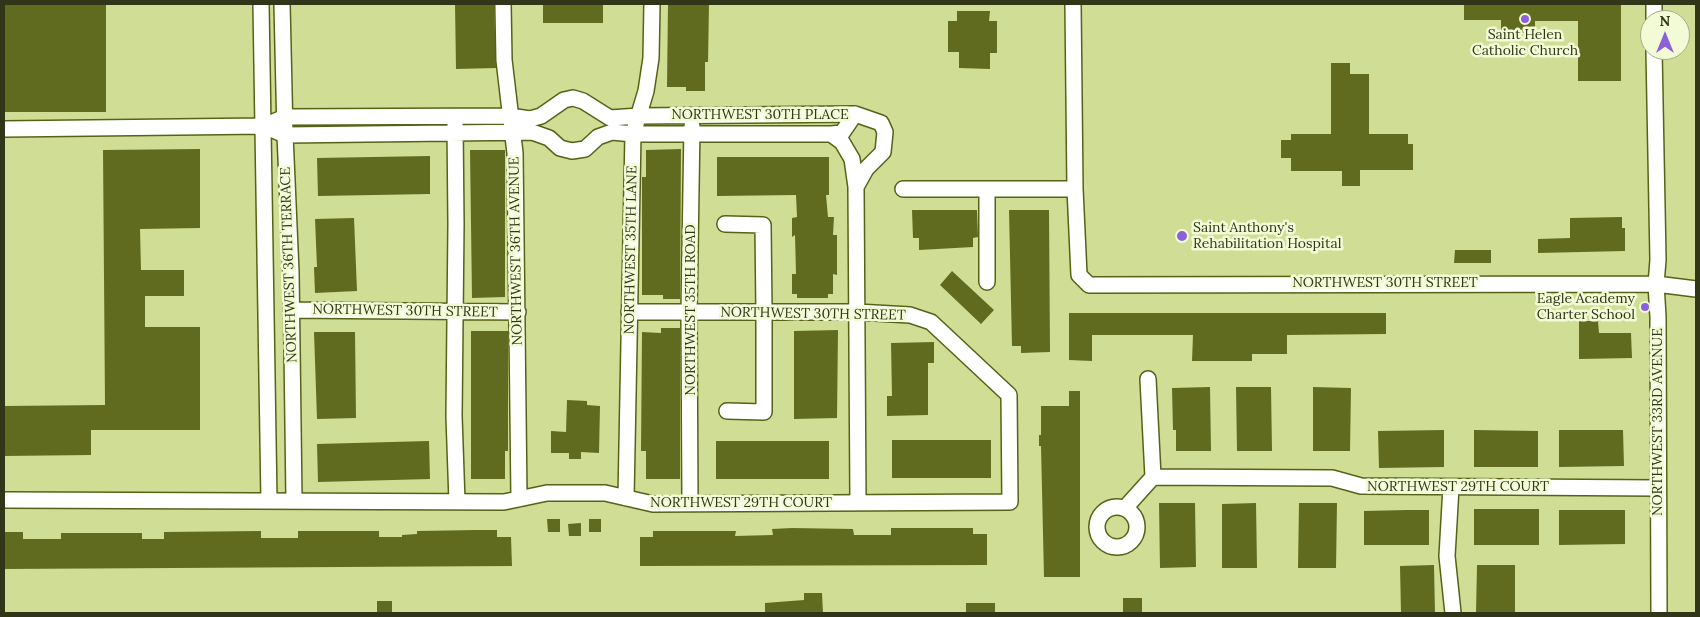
<!DOCTYPE html>
<style>
body{margin:0}
#map{position:relative;width:1700px;height:617px;overflow:hidden;background:#cfde94;font-family:Lora,serif}
canvas{display:block}
.frame{position:absolute;inset:0;border:5px solid #313618;pointer-events:none}
.north{position:absolute;left:1640px;top:10px;width:50px;height:50px;box-sizing:border-box;background:#f2fbd6;border:1px solid #a5ac8a;border-radius:50%;rotate:0deg;font-size:14px;font-weight:700;line-height:20px;text-align:center;color:#313618}
.north::after{content:'';display:block;margin:auto;width:18px;height:22px;background:#8d60db;clip-path:polygon(50% 0,100% 100%,50% 72%,0 100%)}
</style>
<div id="map">
<canvas width="1700" height="617"></canvas>
<div class="frame"></div>
<div class="north">N</div>
</div>
<script>
const c = document.querySelector('canvas').getContext('2d');
c.lineJoin = 'round';
function fillPath(path, color) {
  c.fillStyle = color;
  c.fill(path, 'evenodd');
}
function poly(rows) {
  const path = new Path2D();
  for (const r of rows) {
    if (r.length === 3) {
      path.moveTo(r[0] + r[2], r[1]);
      path.arc(r[0], r[1], r[2], 0, 2 * Math.PI);
      continue;
    }
    path.moveTo(r[0], r[1]);
    for (let i = 2; i < r.length; i += 2) path.lineTo(r[i], r[i + 1]);
  }
  return path;
}
function stroke(path, color, width, dash) {
  c.strokeStyle = color;
  c.lineWidth = width;
  c.lineCap = dash ? 'butt' : 'round';
  c.setLineDash(dash || []);
  c.stroke(path);
}
function label(font, color, halo, rows, align = 'center') {
  c.font = font + ' Lora,serif';
  c.lineWidth = 5;
  c.setLineDash([]);
  c.textBaseline = 'middle';
  c.strokeStyle = halo;
  c.fillStyle = color;
  for (const [text, x, y, turn = 0] of rows) {
    c.save();
    c.translate(x, y);
    c.rotate((+turn || 0) * Math.PI / 180);
    c.textAlign = isNaN(turn) ? turn : align;
    if (halo) c.strokeText(text, 0, 0);
    c.fillText(text, 0, 0);
    c.restore();
  }
}
const building = poly([
 [4,4,106,4,106,112,4,112],
 [455,4,494,4,496,68,456,69],
 [543,4,603,4,603,23,543,23],
 [668,4,709,4,708,62,705,62,705,91,686,91,686,87,667,87],
 [1464,4,1621,4,1621,81,1578,81,1578,21,1535,21,1535,33,1501,33,1501,20,1464,20],
 [957,11,990,11,989,21,997,21,997,53,990,53,990,69,959,68,959,52,948,52,948,21,957,21],
 [1331,63,1350,63,1350,74,1369,74,1369,134,1408,134,1408,144,1413,144,1413,170,1360,170,1360,186,1342,186,1342,171,1291,171,1291,158,1281,158,1281,140,1291,140,1291,134,1331,134],
 [200,149,200,228,140,229,141,270,184,270,184,296,145,296,145,327,200,327,200,430,91,430,91,455,4,456,4,406,105,405,103,150],
 [681,149,680,299,663,299,663,295,642,295,642,177,646,177,646,150],
 [470,150,505,150,505,297,472,298],
 [430,156,430,194,318,196,317,158],
 [717,157,829,157,829,195,826,195,828,217,834,217,833,235,837,235,837,275,833,274,833,294,828,294,828,298,797,298,797,294,792,294,792,274,796,274,795,235,792,237,792,218,797,217,796,195,717,196],
 [912,210,977,210,978,237,973,238,973,247,919,250,919,238,913,238],
 [1009,210,1049,210,1050,352,1021,353,1021,346,1012,346],
 [1622,217,1622,228,1625,228,1625,251,1538,253,1538,239,1570,238,1570,218],
 [354,218,357,291,315,293,314,267,317,267,315,219],
 [1455,250,1491,250,1491,263,1454,263],
 [952,271,994,310,981,324,940,285],
 [1069,313,1386,313,1386,334,1287,335,1287,354,1252,354,1252,361,1192,361,1193,335,1092,335,1092,361,1069,360],
 [1579,321,1598,321,1599,333,1631,333,1632,358,1579,359],
 [661,328,680,328,680,479,646,479,646,451,641,451,642,332,661,333],
 [838,330,837,418,794,419,794,331],
 [471,331,508,331,508,451,505,451,505,479,471,479],
 [314,332,355,332,356,418,317,419],
 [934,342,934,363,928,363,928,415,887,416,887,396,892,396,891,343],
 [1210,387,1211,451,1176,451,1176,430,1173,430,1172,388],
 [1236,387,1271,387,1272,451,1237,451],
 [1313,387,1351,388,1350,451,1313,451],
 [1069,391,1080,391,1080,577,1044,577,1041,446,1039,446,1039,435,1041,435,1041,406,1069,406],
 [567,400,587,401,587,405,600,406,599,453,581,452,581,459,569,459,569,453,551,453,551,431,566,432],
 [1444,430,1444,467,1379,468,1378,431],
 [1474,430,1538,431,1538,467,1474,467],
 [1559,430,1623,430,1624,466,1559,467],
 [892,440,991,440,991,478,892,478],
 [429,441,430,479,318,482,317,444],
 [716,441,829,441,829,479,716,479],
 [1159,503,1195,503,1196,567,1160,568],
 [1256,503,1257,568,1222,568,1222,504],
 [1299,503,1337,503,1336,568,1298,568],
 [1474,509,1539,509,1539,545,1474,545],
 [1408,510,1429,510,1429,545,1364,545,1364,511],
 [1559,510,1625,510,1625,544,1559,545],
 [547,519,560,519,560,532,548,532],
 [589,519,601,519,601,532,589,532],
 [581,523,581,536,569,536,568,524],
 [792,528,853,529,854,535,891,535,891,528,973,528,973,534,987,534,987,565,640,566,640,537,653,537,653,531,736,531,735,536,773,535,772,529],
 [476,530,497,530,497,537,511,537,512,566,4,569,4,532,23,532,23,539,61,539,61,533,142,533,142,539,164,539,164,532,261,531,261,538,298,538,298,531,379,531,379,537,402,537,402,535,417,534,417,531],
 [1434,565,1435,613,1401,613,1400,566],
 [1477,565,1515,565,1515,613,1476,613],
 [804,593,822,593,823,613,765,613,765,603,804,600],
 [1123,598,1142,598,1142,613,1123,613],
 [377,601,392,601,392,613,377,613],
 [966,603,995,603,995,613,966,613]
]);
const street = poly([
 [261,4,269,501],
 [282,4,285,135,291,272,294,501],
 [503,4,504,60,515,153,519,499],
 [1073,4,1075,189,1079,275,1089,285,1656,284,1696,289],
 [1654,4,1654,20],
 [1654,50,1658,260,1656,284,1658,317,1659,613],
 [455,123,456,224,454,416,457,502],
 [264,126,285,117,509,116,530,119,541,116,564,100,573,98,583,101,610,118,639,116,855,114,881,123,885,132,883,152,866,169,856,187],
 [4,129,264,126,285,135,532,132,549,138,560,148,572,151,585,149,598,137,612,132,633,134,831,134,842,142,852,159,856,187,858,503],
 [831,134,842,133,855,114],
 [903,189,1075,189],
 [725,224,763,225,764,312,764,412,727,411],
 [987,282,987,189],
 [291,310,518,312],
 [1148,379,1153,477],
 [1451,487,1447,556,1453,613],
 [626,498,633,134,646,91,651,58,652,4],
 [4,500,504,502,547,493,605,493,653,504,1010,502,1009,395,931,322,910,315,857,312,629,312],
 [690,504,689,312,692,126],
 [1117,527,20],
 [1125,508,1153,477,1332,478,1361,486,1657,488]
]);
const markers = [
 [1525,19,5,"#8d60db"],
 [1182,236,6,"#8d60db"],
 [1645,307,5,"#8d60db"]
];
const poiNames = [
 ["Saint Helen",1525,35],
 ["Catholic Church",1525,51],
 ["Saint Anthony's",1193,228,"left"],
 ["Rehabilitation Hospital",1193,244,"left"],
 ["Eagle Academy",1635,299,"right"],
 ["Charter School",1635,315,"right"]
];
const streetNames = [
 ["NORTHWEST 30TH PLACE",760,115],
 ["NORTHWEST 35TH LANE",631,250,-89],
 ["NORTHWEST 36TH AVENUE",516,251,-91],
 ["NORTHWEST 36TH TERRACE",289,265,-92],
 ["NORTHWEST 30TH STREET",1385,283],
 ["NORTHWEST 35TH ROAD",691,310,-90],
 ["NORTHWEST 30TH STREET",405,311,1],
 ["NORTHWEST 30TH STREET",813,314,1],
 ["NORTHWEST 33RD AVENUE",1658,422,-90],
 ["NORTHWEST 29TH COURT",1458,487],
 ["NORTHWEST 29TH COURT",741,503]
];
fillPath(building, '#606b20');
stroke(street, '#576217', 18);
stroke(street, '#fff', 15);
for (const [x, y, r, color] of markers) {
  const dot = new Path2D();
  dot.arc(x, y, r, 0, 2 * Math.PI);
  c.fillStyle = color;
  c.fill(dot);
  stroke(dot, '#f2fbd6', 2);
}
label('14px', '#313618', '#f2fbd6', poiNames);
label('14px', '#313618', '#f2fbd6', streetNames);
</script>
